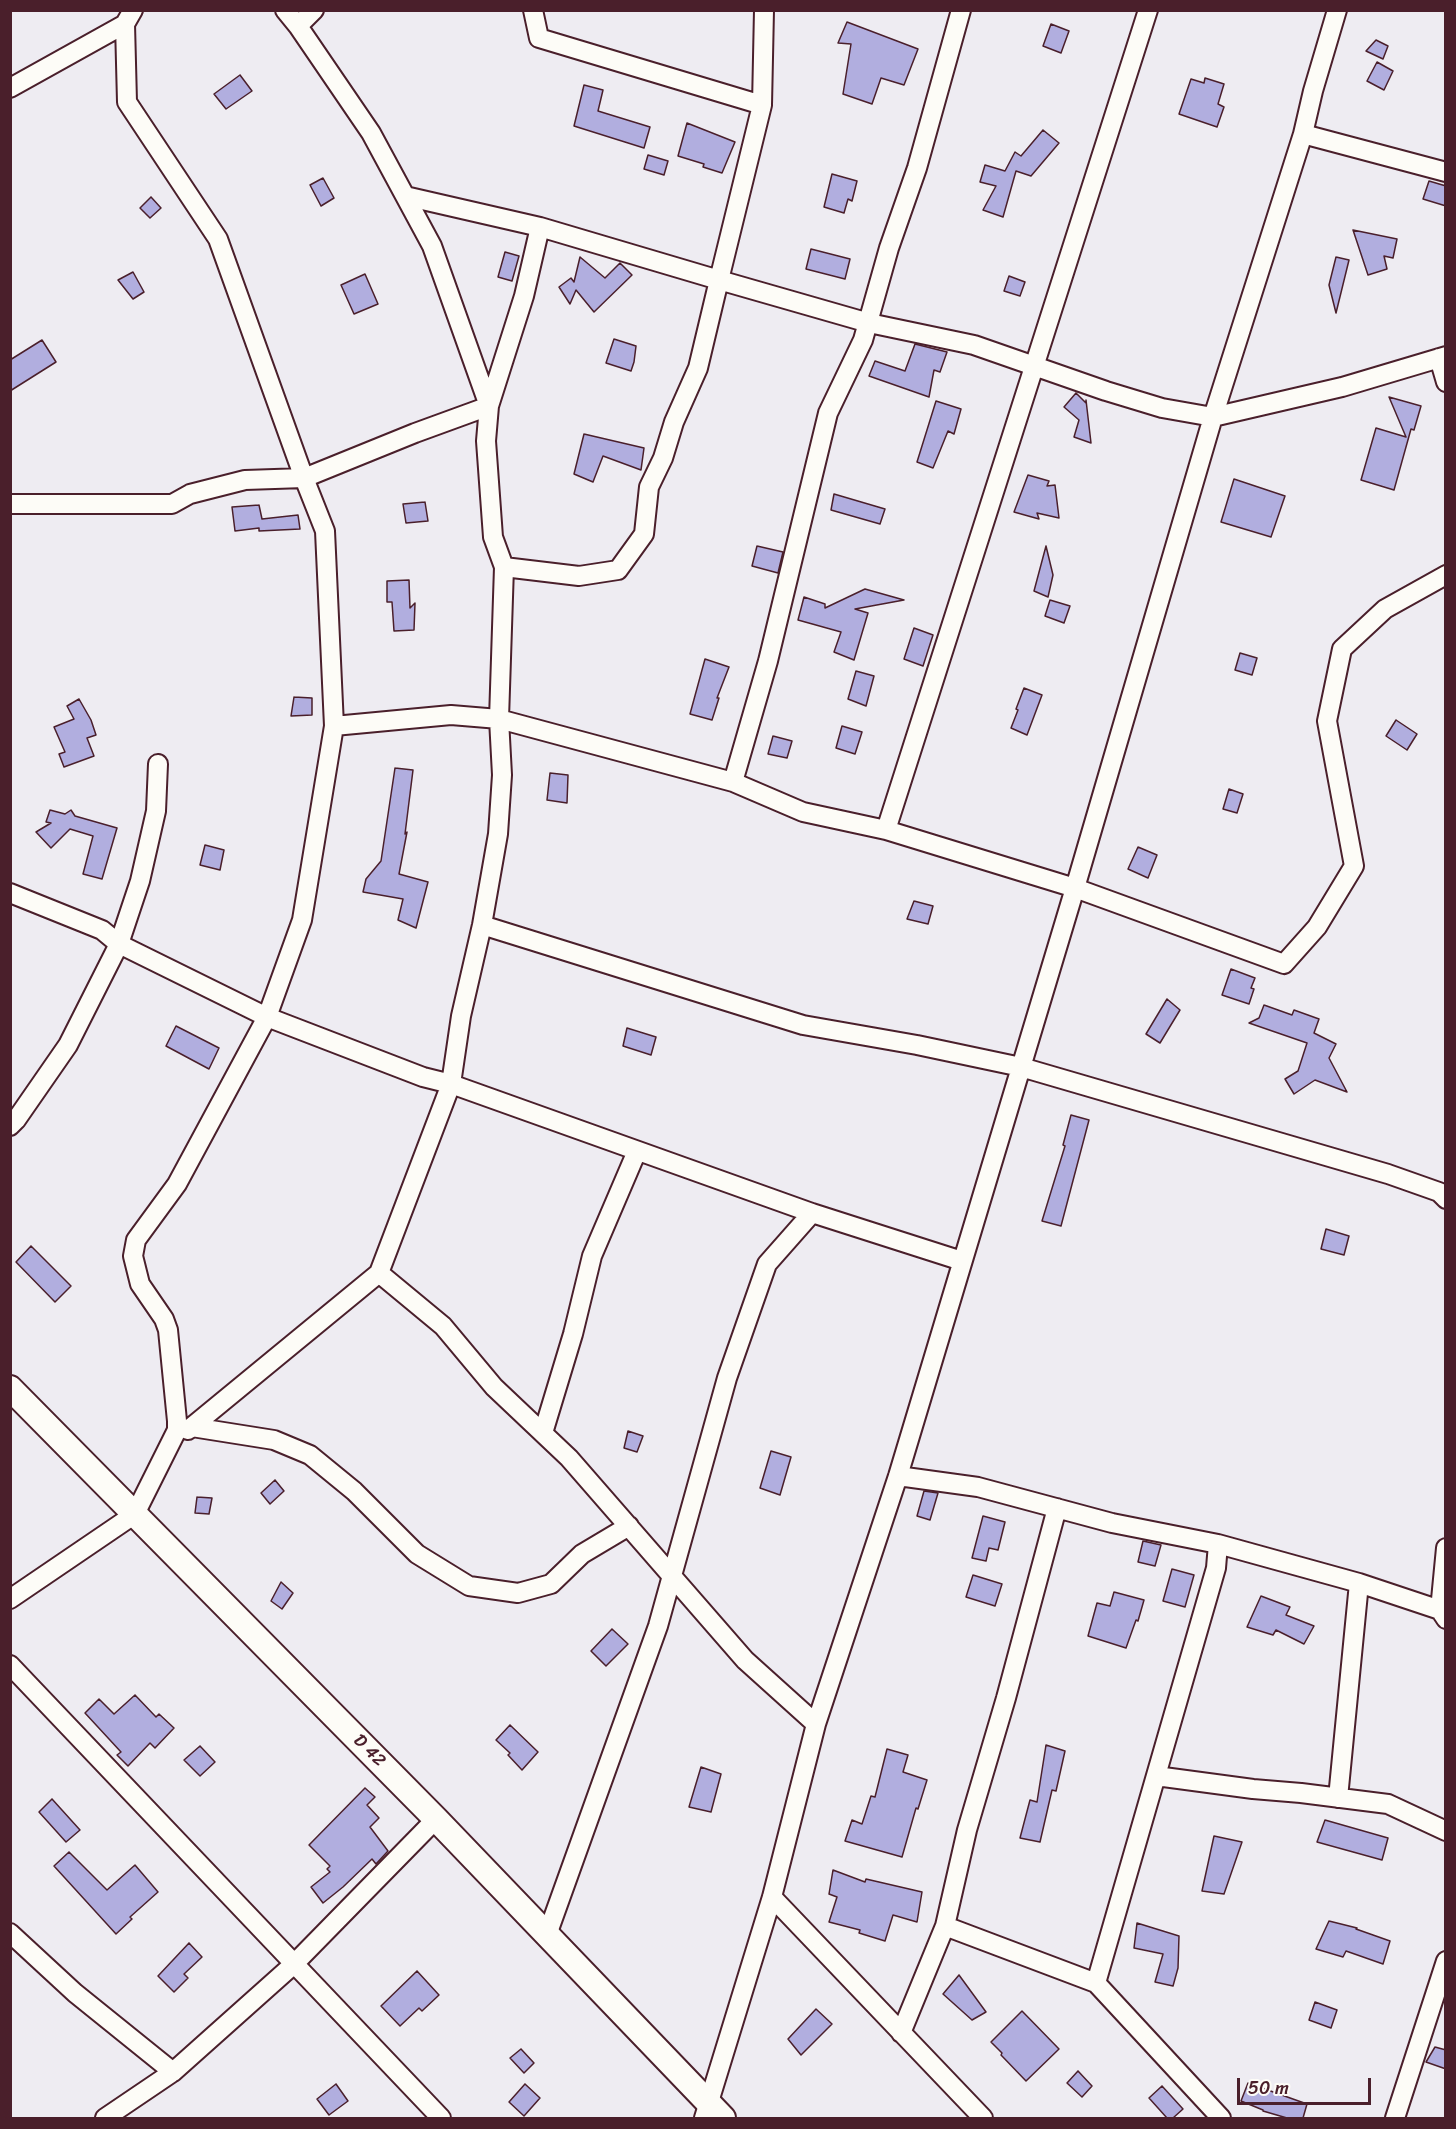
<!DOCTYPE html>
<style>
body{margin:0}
#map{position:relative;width:1456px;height:2129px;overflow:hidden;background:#eeecf2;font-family:Sriracha,sans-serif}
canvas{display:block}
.frame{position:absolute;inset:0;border:12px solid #4a1f2b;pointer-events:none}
.scale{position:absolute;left:1237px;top:2078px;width:134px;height:27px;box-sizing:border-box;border:3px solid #4a1f2b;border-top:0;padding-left:8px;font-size:18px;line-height:21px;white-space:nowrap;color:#4a1f2b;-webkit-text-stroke:4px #fdfcf7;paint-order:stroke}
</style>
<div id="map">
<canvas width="1456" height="2129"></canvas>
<div class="frame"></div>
<div class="scale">50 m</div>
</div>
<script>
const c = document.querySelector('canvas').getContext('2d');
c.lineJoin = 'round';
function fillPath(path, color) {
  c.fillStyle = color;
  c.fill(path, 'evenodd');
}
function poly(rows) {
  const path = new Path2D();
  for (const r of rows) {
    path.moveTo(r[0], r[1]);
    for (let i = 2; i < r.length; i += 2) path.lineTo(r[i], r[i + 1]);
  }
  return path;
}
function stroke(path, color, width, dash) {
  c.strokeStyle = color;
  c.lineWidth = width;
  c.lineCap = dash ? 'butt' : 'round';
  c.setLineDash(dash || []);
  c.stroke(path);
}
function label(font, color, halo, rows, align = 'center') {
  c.font = font + ' Sriracha,sans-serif';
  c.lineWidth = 6;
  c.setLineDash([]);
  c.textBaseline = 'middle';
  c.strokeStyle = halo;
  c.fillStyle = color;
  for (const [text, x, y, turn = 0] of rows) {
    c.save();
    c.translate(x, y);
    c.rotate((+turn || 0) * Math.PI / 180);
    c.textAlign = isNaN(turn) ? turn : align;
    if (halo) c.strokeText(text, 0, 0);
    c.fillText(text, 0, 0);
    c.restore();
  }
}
const building = poly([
 [847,22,918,49,904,85,881,78,872,104,843,94,851,44,838,43,847,22],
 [1051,24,1069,31,1061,53,1043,46,1051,24],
 [1376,40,1388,46,1383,59,1366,51,1376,40],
 [1377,62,1393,71,1384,90,1367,81,1377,62],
 [240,75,252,91,226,109,214,94,240,75],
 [1205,78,1224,84,1218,104,1224,107,1217,127,1179,114,1191,79,1204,83,1205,78],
 [584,85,603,90,598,111,650,127,644,148,574,126,584,85],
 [687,123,735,142,722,173,703,167,704,164,678,156,687,123],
 [1043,130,1059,143,1031,176,1016,171,1003,217,983,210,996,186,980,182,985,165,1005,171,1015,152,1021,156,1043,130],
 [648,155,668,161,664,175,644,169,648,155],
 [832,174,857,181,852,201,848,199,844,213,824,207,832,174],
 [323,178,334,198,321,206,310,185,323,178],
 [1429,181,1446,186,1446,206,1423,199,1429,181],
 [151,197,161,208,150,218,140,208,151,197],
 [1353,230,1397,239,1393,258,1384,256,1387,269,1368,275,1353,230],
 [811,249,850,259,845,279,806,269,811,249],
 [505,252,519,256,512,281,498,277,505,252],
 [580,257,605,278,620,263,632,275,594,312,576,290,570,304,559,287,571,278,574,282,580,257],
 [1336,257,1349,260,1336,313,1329,285,1336,257],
 [133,272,144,292,133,299,118,280,133,272],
 [365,274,378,304,354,314,341,285,365,274],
 [1009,276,1025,282,1020,296,1004,291,1009,276],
 [614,339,636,346,634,362,631,371,606,363,614,339],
 [42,340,56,362,10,391,10,360,42,340],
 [915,344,947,352,940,372,934,370,929,397,869,376,875,361,905,371,915,344],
 [1076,393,1086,403,1086,400,1091,443,1074,437,1079,420,1064,407,1076,393],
 [1389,397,1421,406,1414,430,1411,429,1394,490,1361,480,1376,428,1406,437,1389,397],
 [936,401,961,409,954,434,948,431,933,468,917,462,936,401],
 [584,434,644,448,641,470,603,456,593,482,574,474,584,434],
 [1028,475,1049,481,1047,486,1055,485,1059,518,1037,513,1039,519,1014,512,1028,475],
 [1234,479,1285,496,1271,537,1221,522,1234,479],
 [834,494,885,509,880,524,831,510,834,494],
 [425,502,428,521,406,523,403,504,425,502],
 [259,505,262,519,298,515,300,529,259,531,259,528,235,531,232,507,259,505],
 [757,546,783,552,778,573,752,566,757,546],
 [1046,546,1053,575,1048,597,1034,591,1046,546],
 [409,580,410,608,415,603,414,630,394,631,392,602,387,602,387,581,409,580],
 [865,589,904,600,855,609,868,613,854,660,834,652,841,632,798,620,804,597,825,604,825,608,865,589],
 [1050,600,1070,606,1064,623,1045,616,1050,600],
 [914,628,933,635,923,666,904,659,914,628],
 [1240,653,1257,658,1252,675,1235,670,1240,653],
 [705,659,729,667,717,698,719,698,712,720,690,714,705,659],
 [856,671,874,676,866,706,848,699,856,671],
 [1024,688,1042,695,1027,735,1011,728,1018,710,1016,709,1024,688],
 [294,697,312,698,312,715,291,716,294,697],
 [79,699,91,720,96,735,87,738,94,756,64,767,59,754,65,752,54,727,74,719,67,706,79,699],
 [1396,720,1417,734,1407,750,1386,736,1396,720],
 [842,726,862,732,855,754,836,748,842,726],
 [773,736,792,741,787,758,768,754,773,736],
 [395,768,413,770,405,834,407,832,399,874,428,882,416,928,398,920,403,899,363,892,366,879,381,861,395,768],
 [550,773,568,775,567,803,547,800,550,773],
 [1229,789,1243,794,1237,813,1223,809,1229,789],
 [50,810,65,814,71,810,75,816,117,828,102,879,83,874,93,836,70,829,51,848,36,832,51,823,46,822,50,810],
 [205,845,224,850,220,870,200,865,205,845],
 [1138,847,1157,855,1148,878,1128,869,1138,847],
 [914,901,933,906,928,924,907,919,914,901],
 [1231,969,1255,978,1251,988,1254,989,1249,1004,1222,995,1231,969],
 [1167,999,1180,1010,1160,1043,1146,1034,1167,999],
 [1264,1005,1292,1015,1294,1010,1319,1019,1314,1033,1336,1044,1329,1058,1347,1092,1315,1080,1294,1094,1285,1079,1298,1071,1307,1043,1249,1023,1259,1018,1264,1005],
 [176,1026,219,1048,209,1069,166,1046,176,1026],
 [627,1028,656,1037,651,1055,623,1046,627,1028],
 [1071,1115,1089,1120,1061,1226,1042,1221,1065,1146,1063,1145,1071,1115],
 [1326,1229,1349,1236,1344,1255,1321,1249,1326,1229],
 [31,1246,71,1286,55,1302,16,1262,31,1246],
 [628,1431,643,1436,637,1452,624,1448,628,1431],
 [771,1451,791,1457,780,1495,760,1488,771,1451],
 [275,1480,284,1491,270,1504,261,1493,275,1480],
 [924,1491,938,1493,930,1520,917,1516,924,1491],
 [197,1497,212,1498,209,1514,195,1513,197,1497],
 [983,1516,1005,1522,998,1550,989,1548,986,1561,972,1558,983,1516],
 [1143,1541,1161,1545,1155,1566,1138,1562,1143,1541],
 [1172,1569,1194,1575,1185,1607,1163,1601,1172,1569],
 [973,1575,1002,1584,995,1606,966,1597,973,1575],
 [281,1582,293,1593,282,1609,271,1601,281,1582],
 [1114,1592,1144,1600,1138,1621,1136,1620,1126,1648,1088,1636,1097,1603,1110,1606,1114,1592],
 [1261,1596,1290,1607,1286,1615,1314,1626,1304,1644,1276,1630,1273,1635,1247,1627,1261,1596],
 [612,1629,628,1644,606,1666,591,1651,612,1629],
 [135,1695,156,1717,159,1714,174,1728,155,1748,150,1743,128,1766,117,1755,121,1752,85,1713,99,1699,114,1714,135,1695],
 [510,1725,538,1752,522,1770,508,1755,510,1753,496,1740,510,1725],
 [1046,1745,1065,1751,1056,1791,1052,1790,1040,1842,1020,1838,1030,1800,1037,1802,1046,1745],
 [200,1746,215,1762,200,1776,184,1760,200,1746],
 [887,1749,908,1755,903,1772,927,1780,918,1809,916,1808,902,1857,845,1841,852,1820,862,1824,871,1796,875,1797,887,1749],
 [701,1767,721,1774,711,1812,689,1807,701,1767],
 [365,1788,375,1797,367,1805,379,1818,370,1827,388,1851,376,1864,372,1859,343,1887,323,1903,311,1887,330,1872,327,1869,330,1866,309,1845,365,1788],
 [52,1799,80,1830,66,1842,39,1812,52,1799],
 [1325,1820,1388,1838,1382,1860,1317,1842,1325,1820],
 [1214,1836,1242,1842,1224,1894,1202,1891,1214,1836],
 [69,1852,107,1890,135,1865,158,1892,130,1917,132,1919,116,1934,54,1866,69,1852],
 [833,1870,865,1882,866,1879,922,1892,917,1922,893,1915,885,1941,859,1933,860,1930,829,1922,837,1897,829,1894,833,1870],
 [1329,1921,1357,1928,1356,1929,1390,1941,1383,1964,1346,1951,1343,1957,1316,1949,1329,1921],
 [1137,1923,1179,1936,1178,1968,1173,1986,1155,1982,1163,1954,1134,1948,1137,1923],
 [189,1943,202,1957,184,1974,188,1978,174,1992,158,1976,189,1943],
 [417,1971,439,1995,422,2011,419,2008,400,2026,381,2006,417,1971],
 [959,1975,986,2012,972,2020,943,1994,959,1975],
 [1315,2002,1337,2010,1331,2028,1309,2020,1315,2002],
 [816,2009,832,2024,801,2055,788,2039,816,2009],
 [1022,2011,1059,2049,1026,2081,1001,2055,1002,2053,991,2042,1022,2011],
 [1435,2047,1446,2050,1446,2069,1426,2062,1435,2047],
 [521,2049,534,2063,524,2073,510,2058,521,2049],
 [1078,2071,1092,2086,1082,2097,1067,2083,1078,2071],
 [1248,2083,1307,2104,1303,2118,1287,2118,1263,2111,1263,2110,1241,2101,1248,2083],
 [336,2084,348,2101,329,2115,317,2099,336,2084],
 [525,2084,540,2098,524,2116,509,2102,525,2084],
 [1162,2086,1183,2109,1173,2118,1167,2118,1149,2098,1162,2086]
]);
const minor = poly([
 [533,10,539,38,762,105,719,280,869,323,974,345,1106,391,1162,408,1213,417,1342,387,1446,356],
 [298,26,314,10],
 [10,88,125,24,133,10],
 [762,105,764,10],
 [1303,134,1446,172],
 [405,196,540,227],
 [1439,358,1446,382],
 [10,504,172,504,190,494,245,480,304,478,415,433,489,406,432,246,371,133,298,26,285,10],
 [504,567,579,576,618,570,644,534,649,487,663,458,674,422,698,368,719,280,540,227,524,296,489,406,486,441,493,537,504,567,499,719,502,775,498,834,482,925,461,1016,451,1084,379,1273,443,1326,494,1387,569,1458,745,1660,816,1724],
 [334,726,451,715,499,719,733,782,803,812,886,830,1075,888,1284,964,1317,927,1354,866,1327,721,1342,649,1385,609,1446,575],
 [733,782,768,661,828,413,863,340,889,248,917,168,961,10],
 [886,830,1148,10],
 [10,893,102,930,119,944,267,1017,423,1077,451,1084,812,1213,962,1261],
 [482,925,803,1025,917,1045,1021,1067,1388,1174,1439,1192,1446,1199],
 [10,1126,16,1120,68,1045,119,944,140,881,156,811,158,764],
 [192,1427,274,1440,310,1455,354,1491,417,1554,469,1586,518,1593,551,1584,582,1554,629,1526],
 [188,1430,379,1273],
 [543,1433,573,1334,592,1256,637,1151],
 [898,1476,978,1487,1112,1523,1218,1544,1216,1568,1096,1983],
 [1057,1508,1006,1698,967,1830,945,1926,1096,1983,1221,2118],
 [1218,1544,1359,1583,1440,1610],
 [1446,1548,1440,1610,1446,1619],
 [10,1599,135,1514,177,1430,177,1421,168,1330,164,1319,140,1284,133,1256,136,1240,177,1184,267,1017,302,920,334,726,325,531,304,478,218,239,127,102,125,24],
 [10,1665,441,2118],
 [1156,1776,1253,1789,1301,1793,1388,1804,1446,1831],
 [1338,1798,1359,1583],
 [772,1897,983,2118],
 [10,1933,75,1993,173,2072],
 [547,1935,658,1626,727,1378,767,1264,812,1213],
 [901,2033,945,1926],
 [105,2118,173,2072,294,1964,436,1819],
 [704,2118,772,1897,816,1724,898,1476,1075,888,1213,417,1303,134,1313,91,1337,10],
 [1395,2118,1446,1961]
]);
const tertiary = poly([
 [10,1388,436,1819,723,2118]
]);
const streetNames = [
 ["D 42",369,1751,45]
];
fillPath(building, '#b1aedf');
stroke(building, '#4a1f2b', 1.5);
stroke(minor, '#4a1f2b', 22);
stroke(tertiary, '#4a1f2b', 28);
stroke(minor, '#fdfcf7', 18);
stroke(tertiary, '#fdfcf7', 24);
label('18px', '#4a1f2b', '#fdfcf7', streetNames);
</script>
